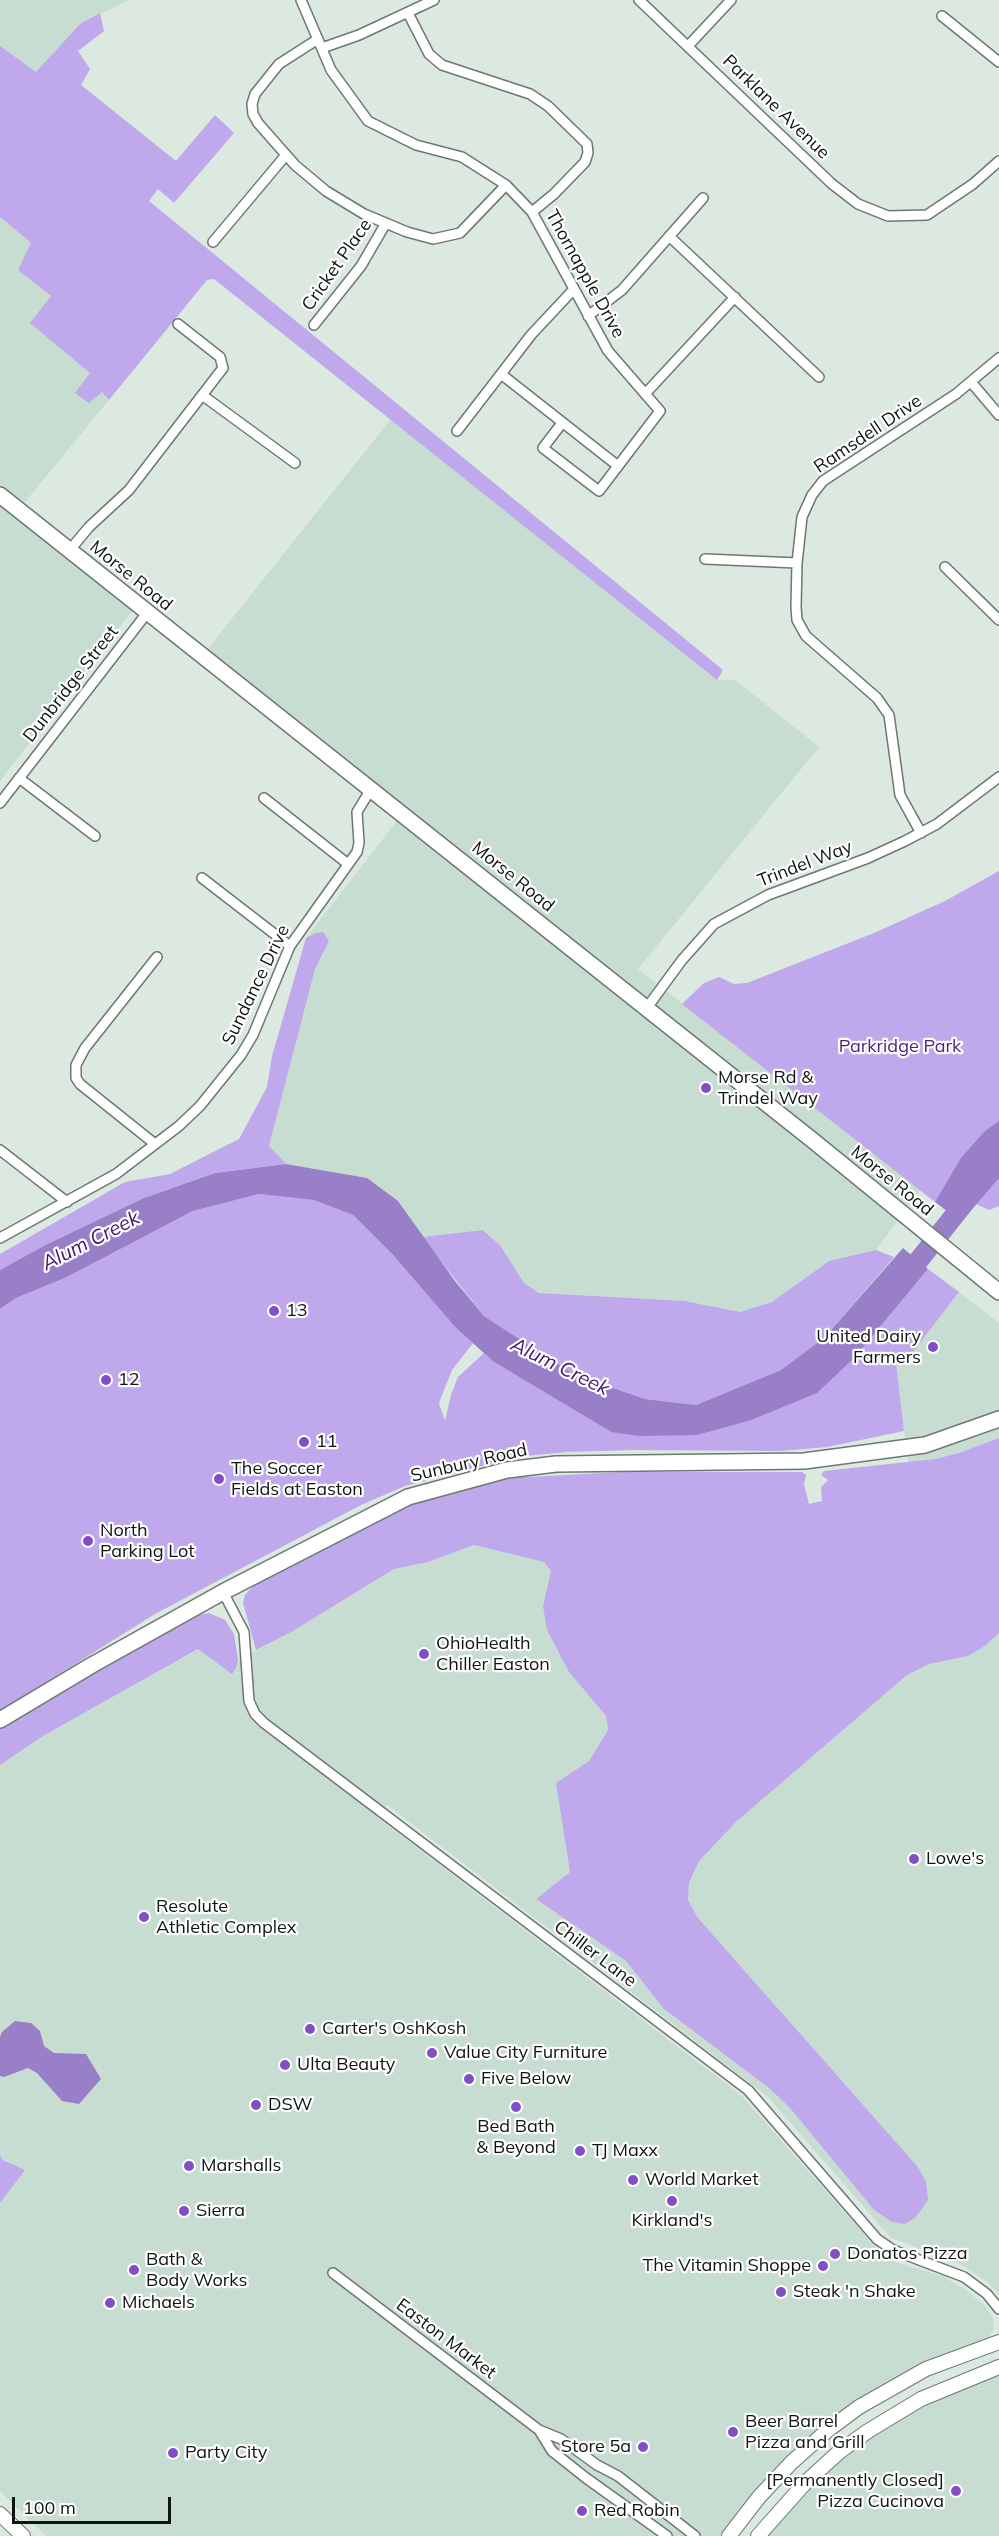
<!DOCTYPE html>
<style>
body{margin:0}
#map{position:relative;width:999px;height:2536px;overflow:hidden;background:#dbe9e1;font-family:Mulish,sans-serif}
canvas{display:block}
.scale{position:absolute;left:12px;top:2497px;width:159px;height:27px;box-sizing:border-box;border:3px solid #0f1311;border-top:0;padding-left:8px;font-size:18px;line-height:21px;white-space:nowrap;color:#0f1311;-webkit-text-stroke:4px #fff;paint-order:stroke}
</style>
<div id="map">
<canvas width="999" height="2536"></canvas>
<div class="scale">100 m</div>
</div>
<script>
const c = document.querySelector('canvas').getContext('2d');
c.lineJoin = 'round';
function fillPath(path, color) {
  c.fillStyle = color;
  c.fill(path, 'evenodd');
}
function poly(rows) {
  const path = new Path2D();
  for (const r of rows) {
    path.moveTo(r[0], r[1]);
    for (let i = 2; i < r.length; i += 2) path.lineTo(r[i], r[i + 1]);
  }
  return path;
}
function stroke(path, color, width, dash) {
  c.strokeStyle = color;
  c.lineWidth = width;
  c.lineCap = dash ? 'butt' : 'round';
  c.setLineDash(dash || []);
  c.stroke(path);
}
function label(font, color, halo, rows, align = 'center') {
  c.font = font + ' Mulish,sans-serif';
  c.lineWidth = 4.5;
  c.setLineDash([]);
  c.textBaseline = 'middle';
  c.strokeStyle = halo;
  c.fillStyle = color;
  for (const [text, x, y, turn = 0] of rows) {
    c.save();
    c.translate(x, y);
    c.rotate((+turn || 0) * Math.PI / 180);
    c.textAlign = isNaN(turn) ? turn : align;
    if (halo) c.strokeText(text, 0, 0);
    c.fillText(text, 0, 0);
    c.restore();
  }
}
const built = poly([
 [0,0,129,0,80,24,36,73,0,46],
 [0,217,31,243,19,270,51,296,31,323,91,373,75,394,102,392,109,400,20,508,139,602,0,781],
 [391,419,717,680,735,680,819,747,638,969,921,1189,876,1250,829,1261,772,1302,740,1312,685,1301,539,1293,524,1283,500,1245,484,1230,422,1237,398,1201,367,1178,286,1164,269,1146,315,969,329,941,316,933,306,938,403,813,203,655],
 [959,1292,999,1323,999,1438,959,1453,935,1459,908,1462,896,1363,906,1361],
 [474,1545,544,1562,551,1571,543,1606,569,1672,606,1716,608,1730,589,1761,557,1783,570,1872,536,1899,626,1961,664,2009,769,2088,790,2108,874,2210,892,2222,905,2223,916,2217,926,2182,918,2167,698,1918,688,1900,689,1883,699,1861,736,1822,907,1675,929,1664,968,1656,985,1646,999,1633,999,2294,987,2282,960,2264,891,2238,767,2096,387,1805,377,1817,742,2096,869,2240,888,2258,901,2264,942,2276,965,2289,983,2304,993,2317,994,2328,989,2338,926,2362,888,2383,849,2406,817,2430,767,2479,721,2536,46,2536,0,2491,0,2203,24,2170,3,2159,0,2155,0,1765,43,1736,199,1649,236,1668,238,1660,293,1631,394,1569,428,1562],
 [999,2373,999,2536,767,2536,823,2474,882,2429,920,2406]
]);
const green = poly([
 [100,13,104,31,78,51,90,69,81,85,176,161,215,115,234,133,174,203,158,189,149,201,723,670,717,680,214,279,207,280,109,400,102,392,89,403,75,393,90,373,30,323,51,296,18,270,31,243,0,217,0,46,36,72,80,24],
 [999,871,999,1156,973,1182,935,1202,682,1004,704,983,719,977,734,984,747,983,874,933,945,901],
 [323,932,329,941,315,969,269,1146,286,1164,215,1173,144,1198,0,1270,0,1254,125,1182,170,1174,239,1139,267,1087,272,1056,306,938,316,933],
 [999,1178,999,1206,989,1210,976,1204],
 [259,1194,315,1200,353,1215,393,1255,456,1328,473,1343,452,1370,439,1403,445,1421,451,1395,458,1377,484,1353,494,1362,611,1432,855,1357,928,1269,959,1292,906,1361,896,1363,904,1431,827,1447,781,1451,633,1450,567,1452,516,1457,405,1486,361,1505,155,1614,0,1711,0,1309,16,1298,65,1278,193,1211],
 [483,1230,500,1245,524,1283,539,1293,685,1301,740,1312,772,1302,829,1261,876,1250,894,1257,825,1337,781,1370,696,1405,645,1399,573,1374,484,1316,422,1237],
 [999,1438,999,1633,985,1646,968,1656,929,1664,907,1675,736,1822,699,1861,689,1883,688,1900,698,1918,918,2167,926,2182,928,2200,916,2217,905,2224,892,2222,874,2210,790,2108,769,2088,664,2009,626,1961,536,1899,570,1872,556,1783,589,1761,608,1730,606,1716,569,1672,547,1630,543,1606,551,1571,544,1562,474,1545,428,1562,394,1569,293,1631,256,1650,243,1603,245,1595,254,1585,369,1522,406,1506,469,1484,518,1473,528,1477,622,1472,802,1472,806,1475,804,1485,809,1504,822,1501,821,1487,828,1480,821,1475,824,1471,935,1459,959,1453],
 [209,1613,225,1620,234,1634,238,1660,236,1668,232,1674,198,1649,43,1736,0,1765,0,1726,198,1615],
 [0,2155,3,2160,25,2170,0,2203]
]);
const water = poly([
 [999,1121,999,1178,961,1222,935,1202,961,1158,985,1131],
 [286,1164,367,1178,398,1201,455,1281,484,1316,573,1374,645,1399,696,1405,781,1370,825,1337,903,1248,928,1269,855,1357,817,1393,751,1420,697,1435,639,1436,611,1432,494,1362,456,1328,393,1255,353,1215,314,1200,259,1194,193,1211,65,1278,16,1298,0,1309,0,1270,46,1245,144,1198,215,1173],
 [15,2021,31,2023,40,2031,44,2046,54,2053,86,2054,101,2079,79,2104,62,2101,37,2073,28,2068,4,2077,0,2076,0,2037,2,2032]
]);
const river = poly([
 [903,1280,981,1182,999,1164]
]);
const minor = poly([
 [301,0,331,70,368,121,416,145,462,157,506,185,532,212,608,351,660,411,599,491,543,448,562,423],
 [639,0,832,184,858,204,888,216,927,215,973,184,999,161],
 [408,13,429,54,442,65,530,94,548,106,587,144,588,153,585,162,554,194,532,212],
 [942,16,999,62],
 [318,39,279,64,255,94,252,104,253,114,258,123,295,165,326,191,364,214,407,232,433,239,460,233,506,185],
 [688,46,731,0],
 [322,48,359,35,434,0],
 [669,236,819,377],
 [213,242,286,155],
 [588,316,622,290,703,198],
 [314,325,361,266,386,223],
 [501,374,618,466],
 [971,382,999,415],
 [645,394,735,297],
 [202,395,295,463],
 [457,431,531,335,574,289],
 [69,551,89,527,129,490,223,368,220,357,178,324],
 [705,559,797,563],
 [945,567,999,620],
 [19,778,95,836],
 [264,798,348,864],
 [0,803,147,613],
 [921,833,900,795,889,715,877,698,806,636,797,620,796,607,797,563,802,517,812,495,823,481,956,394,999,358],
 [202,878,290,946],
 [646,1009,682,960,714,924,768,895,868,858,905,841,937,824,999,777],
 [155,1144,80,1084,76,1078,76,1065,85,1048,157,957],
 [0,1150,67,1202],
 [0,1238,116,1174,179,1126,200,1106,241,1055,253,1035,290,946,357,852,359,843,357,812,371,789],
 [223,1592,244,1632,249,1701,255,1714,264,1723,748,2090,877,2239,893,2250,964,2277,987,2294,999,2309],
 [333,2273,539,2430,561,2439,597,2465,618,2476,695,2536],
 [539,2430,552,2451,586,2478,667,2536]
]);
const secondary = poly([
 [0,2514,23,2536],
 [729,2536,759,2497,792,2462,828,2430,859,2407,926,2369,999,2342],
 [758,2536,805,2483,839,2452,868,2431,921,2399,999,2367]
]);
const primary = poly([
 [0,495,811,1139,999,1292],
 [0,1720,92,1665,223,1592,408,1497,507,1470,556,1464,804,1461,887,1450,925,1445,999,1419]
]);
const markers = [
 [706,1088,6,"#814ec6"],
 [274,1311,6,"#814ec6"],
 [933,1347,6,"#814ec6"],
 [106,1380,6,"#814ec6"],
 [304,1442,6,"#814ec6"],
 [219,1479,6,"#814ec6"],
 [88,1541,6,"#814ec6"],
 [424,1654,6,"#814ec6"],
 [914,1859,6,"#814ec6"],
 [144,1917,6,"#814ec6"],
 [310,2029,6,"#814ec6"],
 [432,2053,6,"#814ec6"],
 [285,2065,6,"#814ec6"],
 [469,2079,6,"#814ec6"],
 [256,2105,6,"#814ec6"],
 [516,2107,6,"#814ec6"],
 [580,2151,6,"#814ec6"],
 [189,2166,6,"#814ec6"],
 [633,2180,6,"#814ec6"],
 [672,2201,6,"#814ec6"],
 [184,2211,6,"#814ec6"],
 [835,2254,6,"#814ec6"],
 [823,2266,6,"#814ec6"],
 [134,2270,6,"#814ec6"],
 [781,2292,6,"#814ec6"],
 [110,2303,6,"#814ec6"],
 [733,2432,6,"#814ec6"],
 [643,2447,6,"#814ec6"],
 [173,2453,6,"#814ec6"],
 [956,2491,6,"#814ec6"],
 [582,2511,6,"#814ec6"]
];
const streetNames = [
 ["Parklane Avenue",776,107,44],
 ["Cricket Place",337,265,-55],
 ["Thornapple Drive",585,274,61],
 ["Ramsdell Drive",868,434,-34],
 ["Morse Road",131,576,39],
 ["Dunbridge Street",71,684,-52],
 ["Trindel Way",805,864,-21],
 ["Morse Road",513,877,39],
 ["Sundance Drive",256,985,-64],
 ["Morse Road",892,1181,39],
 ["Sunbury Road",469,1463,-13],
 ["Chiller Lane",595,1954,37],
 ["Easton Market",446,2339,37]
];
const parkNames = [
 ["Parkridge Park",900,1047]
];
const poiNames = [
 ["Morse Rd &",718,1078],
 ["Trindel Way",718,1099],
 ["13",286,1311],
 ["United Dairy",921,1337,"right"],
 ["Farmers",921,1358,"right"],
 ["12",118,1380],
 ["11",316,1442],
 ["The Soccer",231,1469],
 ["Fields at Easton",231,1490],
 ["North",100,1531],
 ["Parking Lot",100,1552],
 ["OhioHealth",436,1644],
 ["Chiller Easton",436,1665],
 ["Lowe's",926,1859],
 ["Resolute",156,1907],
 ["Athletic Complex",156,1928],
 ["Carter's OshKosh",322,2029],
 ["Value City Furniture",444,2053],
 ["Ulta Beauty",297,2065],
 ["Five Below",481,2079],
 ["DSW",268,2105],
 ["Bed Bath",516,2127,"center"],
 ["& Beyond",516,2148,"center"],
 ["TJ Maxx",592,2151],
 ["Marshalls",201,2166],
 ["World Market",645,2180],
 ["Sierra",196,2211],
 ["Kirkland's",672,2221,"center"],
 ["Donatos Pizza",847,2254],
 ["Bath &",146,2260],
 ["Body Works",146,2281],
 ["The Vitamin Shoppe",811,2266,"right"],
 ["Steak 'n Shake",793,2292],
 ["Michaels",122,2303],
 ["Beer Barrel",745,2422],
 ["Pizza and Grill",745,2443],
 ["Store 5a",631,2447,"right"],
 ["Party City",185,2453],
 ["[Permanently Closed]",944,2481,"right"],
 ["Pizza Cucinova",944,2502,"right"],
 ["Red Robin",594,2511]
];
const waterNames = [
 ["Alum Creek",91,1241,-27],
 ["Alum Creek",560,1367,26]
];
fillPath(built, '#c8ddd1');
fillPath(green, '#bfa8eb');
fillPath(water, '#997fc7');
stroke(river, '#997fc7', 20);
stroke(minor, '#6c7871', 12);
stroke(secondary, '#6c7871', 16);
stroke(primary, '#6c7871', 18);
stroke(minor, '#fff', 9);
stroke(secondary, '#fff', 14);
stroke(primary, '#fff', 15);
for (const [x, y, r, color] of markers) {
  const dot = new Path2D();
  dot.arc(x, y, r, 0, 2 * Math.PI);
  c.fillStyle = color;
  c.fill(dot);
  stroke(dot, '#fff', 2);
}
label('18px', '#0f1311', '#fff', streetNames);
label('18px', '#4b257a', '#fff', parkNames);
label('18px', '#0f1311', '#fff', poiNames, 'left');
label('italic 20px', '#40186d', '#fff', waterNames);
</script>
